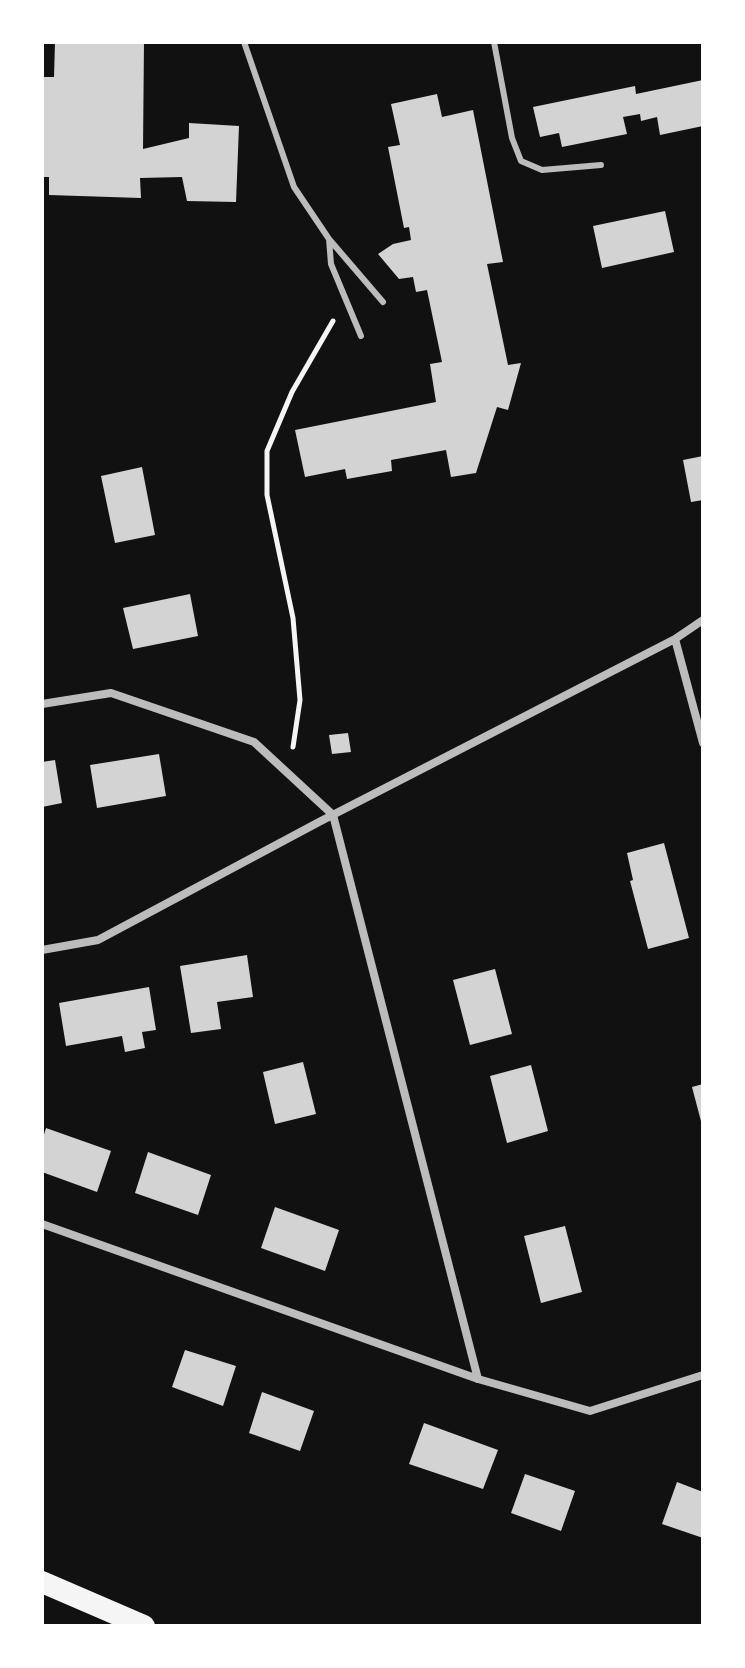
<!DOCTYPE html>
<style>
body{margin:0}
#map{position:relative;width:745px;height:1668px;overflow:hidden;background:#111;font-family:"Nunito Sans",sans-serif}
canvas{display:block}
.frame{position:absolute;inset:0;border:44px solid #fff;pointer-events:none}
</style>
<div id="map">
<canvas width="745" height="1668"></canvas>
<div class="frame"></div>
</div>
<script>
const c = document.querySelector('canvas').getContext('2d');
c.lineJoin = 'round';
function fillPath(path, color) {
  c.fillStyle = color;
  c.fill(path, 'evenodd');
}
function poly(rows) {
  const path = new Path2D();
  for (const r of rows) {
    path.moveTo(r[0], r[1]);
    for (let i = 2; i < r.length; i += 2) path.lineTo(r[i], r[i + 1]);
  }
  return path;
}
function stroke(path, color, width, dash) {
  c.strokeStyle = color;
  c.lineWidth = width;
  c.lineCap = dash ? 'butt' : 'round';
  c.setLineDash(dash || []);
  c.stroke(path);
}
const building = poly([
 [55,42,144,42,143,149,189,138,189,123,239,126,236,202,187,201,182,177,140,178,141,198,49,195,49,177,42,177,42,77,54,77],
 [703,80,703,126,660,135,657,117,641,121,640,114,623,117,627,134,562,147,559,133,540,137,533,107,635,86,636,94],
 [437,94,442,117,473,110,503,262,487,264,508,365,521,363,508,410,497,407,476,473,451,477,446,450,391,460,392,471,347,479,345,469,305,477,295,430,436,402,430,364,442,362,427,290,416,292,413,277,399,279,378,254,393,244,411,240,409,227,404,228,388,147,400,145,391,104],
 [665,211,674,252,602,268,593,226],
 [703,456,703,500,691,502,683,460],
 [142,467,155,535,115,543,101,476],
 [190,594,198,636,133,649,123,608],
 [348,733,351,752,332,754,329,735],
 [159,754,166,796,97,808,90,765],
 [55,760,62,803,42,807,42,762],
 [664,843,689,938,648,949,630,881,633,880,627,853],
 [247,955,253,997,217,1002,221,1029,191,1033,180,966],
 [495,969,512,1034,470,1045,453,980],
 [149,987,156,1030,142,1032,145,1048,125,1052,122,1036,66,1046,59,1003],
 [303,1062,316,1114,275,1124,263,1072],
 [531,1065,548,1131,507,1143,490,1076],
 [703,1084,703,1125,702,1125,692,1087],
 [46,1128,111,1151,97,1192,42,1172,42,1141],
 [148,1152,211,1175,198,1215,135,1193],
 [275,1207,339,1230,325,1271,261,1248],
 [565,1226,582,1292,541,1303,524,1236],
 [185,1350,236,1366,223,1406,172,1387],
 [262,1392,314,1411,300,1451,249,1433],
 [424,1423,498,1450,483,1489,409,1464],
 [525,1474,575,1491,561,1531,511,1513],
 [677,1482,703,1492,703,1538,662,1524]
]);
const path = poly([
 [293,747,300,700,293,618,267,495,267,451,292,392,333,321]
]);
const service = poly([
 [244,42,294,187,329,239],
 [494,42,512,138,521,161,542,170,601,165],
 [361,336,331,264,329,239,383,302]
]);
const minor = poly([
 [675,639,703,743],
 [42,704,111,693,254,742,333,815,478,1379],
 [42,950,98,940,319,822,675,639,703,620],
 [42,1224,478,1379,590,1411,703,1375]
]);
const trunk = poly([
 [42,1582,144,1626]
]);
fillPath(building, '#d3d3d3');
stroke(path, '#f5f5f5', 5);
stroke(service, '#bcbcbc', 6);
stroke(minor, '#bcbcbc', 8);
stroke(trunk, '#f5f5f5', 22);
</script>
